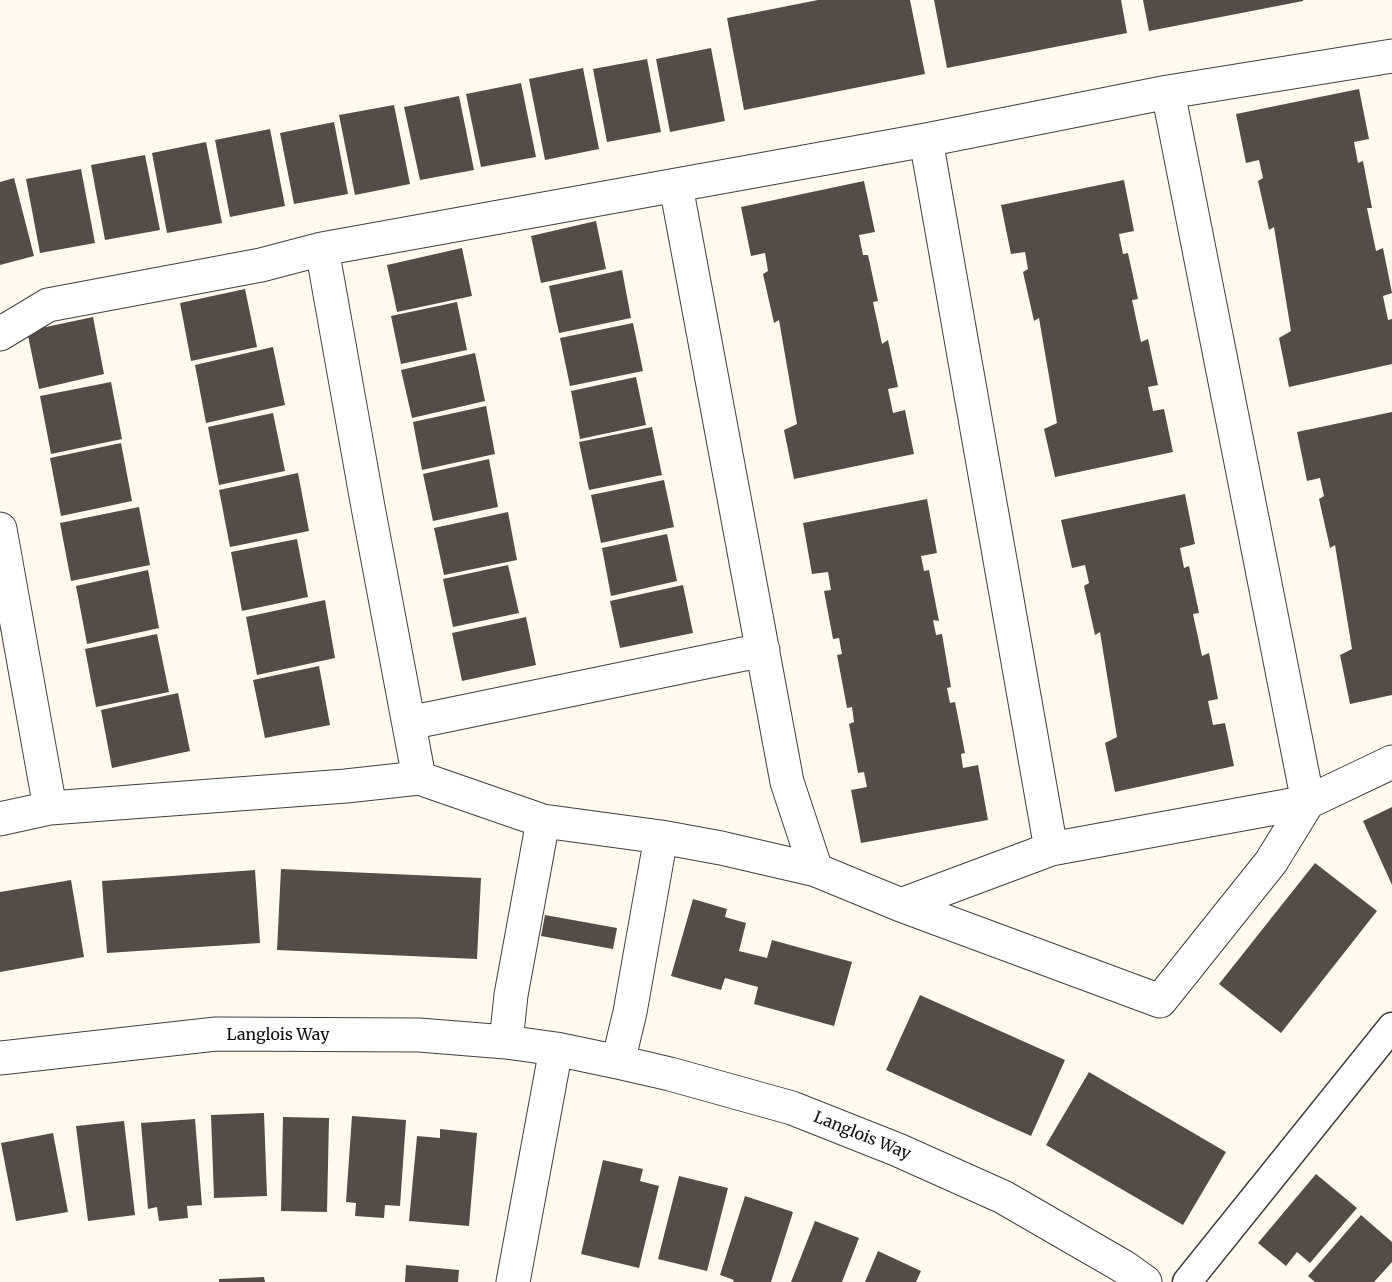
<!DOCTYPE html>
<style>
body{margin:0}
canvas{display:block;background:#fffaeb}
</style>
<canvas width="1392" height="1282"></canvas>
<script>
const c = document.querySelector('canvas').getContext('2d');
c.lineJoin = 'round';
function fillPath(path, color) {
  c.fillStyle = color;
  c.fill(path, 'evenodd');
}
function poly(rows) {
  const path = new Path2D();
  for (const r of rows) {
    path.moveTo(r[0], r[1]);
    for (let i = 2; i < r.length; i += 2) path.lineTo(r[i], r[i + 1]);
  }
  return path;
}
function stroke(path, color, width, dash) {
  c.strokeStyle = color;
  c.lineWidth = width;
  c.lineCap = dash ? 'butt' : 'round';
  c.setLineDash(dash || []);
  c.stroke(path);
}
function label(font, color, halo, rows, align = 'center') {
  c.font = font + ' Merriweather,serif';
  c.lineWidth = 6;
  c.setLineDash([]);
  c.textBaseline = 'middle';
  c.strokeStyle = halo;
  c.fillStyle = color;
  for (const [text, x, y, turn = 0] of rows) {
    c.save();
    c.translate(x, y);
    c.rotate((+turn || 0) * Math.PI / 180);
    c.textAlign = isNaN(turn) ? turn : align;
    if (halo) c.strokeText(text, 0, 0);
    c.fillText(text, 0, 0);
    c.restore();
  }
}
const building = poly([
 [818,0,910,0,925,74,744,110,727,18],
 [934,0,1121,0,1127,33,947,68],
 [1143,0,1303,0,1303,1,1149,31],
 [711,48,725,121,670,132,656,59],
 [647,59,661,132,607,142,593,69],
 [583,68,599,149,545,160,529,79],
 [521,83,536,157,481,167,466,94],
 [1359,89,1369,139,1354,142,1358,163,1363,161,1372,208,1367,208,1376,251,1383,248,1392,293,1383,296,1388,320,1392,319,1392,364,1289,387,1279,338,1291,331,1274,227,1269,230,1258,181,1263,178,1259,160,1246,163,1236,114],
 [459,96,474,170,420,180,404,107],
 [394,105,410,184,355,195,339,115],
 [334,122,348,194,294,204,280,133],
 [270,129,285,206,230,217,215,140],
 [206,142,222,223,167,233,152,153],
 [145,155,160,230,105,240,91,165],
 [81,169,95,243,40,253,26,179],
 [14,178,34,256,0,265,0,182],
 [1124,180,1134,231,1119,234,1123,254,1128,253,1138,299,1132,300,1141,342,1148,339,1158,385,1148,387,1153,411,1164,409,1173,452,1055,477,1044,429,1057,423,1039,318,1034,321,1023,272,1028,269,1025,252,1011,254,1001,205],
 [864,181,875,232,859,235,863,255,868,255,878,301,873,302,882,344,888,340,898,387,888,389,893,413,905,410,914,454,794,479,784,430,797,424,779,320,774,323,763,274,768,271,765,253,751,256,741,207],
 [596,221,606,269,541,283,531,236],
 [462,248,472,296,397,312,387,265],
 [622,270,631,318,559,333,549,286],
 [245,289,257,347,191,361,180,303],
 [457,302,467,350,401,364,391,316],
 [93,317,104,374,39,389,27,331],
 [633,323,643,371,570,386,560,338],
 [273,347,285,405,206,423,195,365],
 [475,353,485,401,412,418,401,370],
 [636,377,646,425,580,439,571,391],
 [111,382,122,439,51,454,40,396],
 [486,406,495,454,422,470,413,422],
 [1392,412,1392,695,1350,704,1340,655,1352,649,1335,545,1330,548,1319,499,1324,496,1320,478,1307,481,1297,432],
 [273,413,285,471,219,485,208,427],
 [652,427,662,475,589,490,579,442],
 [121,443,132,501,61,516,50,458],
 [489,459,498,507,433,521,423,474],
 [298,473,309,531,230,547,219,490],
 [664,480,674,527,601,543,591,495],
 [1185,494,1195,544,1180,548,1184,568,1189,566,1199,613,1193,614,1202,656,1209,653,1218,699,1208,701,1213,725,1225,723,1234,766,1115,792,1105,743,1117,737,1100,632,1095,635,1084,586,1089,583,1085,565,1072,568,1061,520],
 [927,499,937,553,921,556,924,571,929,570,939,621,933,620,936,635,942,634,951,687,947,688,950,703,955,702,965,753,961,754,963,768,978,765,988,820,861,843,851,790,867,787,864,772,858,773,849,724,854,722,852,707,847,708,837,655,842,654,839,638,833,639,824,591,831,590,828,572,812,574,803,523],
 [139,507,150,565,71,581,60,523],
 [508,512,517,560,444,575,434,528],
 [667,534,677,581,611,596,602,548],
 [297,539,308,597,242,611,231,552],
 [508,565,519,613,453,627,443,579],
 [148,570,159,628,87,644,76,586],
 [683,585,693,633,620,648,610,601],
 [325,600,335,658,257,675,246,617],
 [526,617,536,665,462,681,452,633],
 [157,634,169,692,96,707,85,649],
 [319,666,330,725,265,738,253,680],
 [178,693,190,751,112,768,101,710],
 [1392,807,1392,885,1363,821],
 [1315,863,1377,911,1281,1033,1219,984],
 [281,869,481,878,477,959,277,950],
 [255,870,260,943,107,953,102,881],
 [71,880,84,957,0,972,0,892],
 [693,899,727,909,725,917,746,923,739,951,767,958,772,940,852,962,834,1026,754,1004,758,987,725,978,721,990,671,976],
 [545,915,617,928,613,949,541,936],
 [920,995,1065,1060,1031,1136,886,1070],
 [1089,1072,1226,1152,1183,1225,1046,1145],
 [264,1113,267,1196,214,1198,211,1115],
 [352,1116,406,1120,400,1206,385,1205,384,1218,355,1216,356,1203,346,1202],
 [283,1117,329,1118,327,1212,281,1211],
 [195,1119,202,1205,187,1206,188,1218,159,1221,157,1207,148,1209,141,1123],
 [124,1121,135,1215,88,1221,76,1126],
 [440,1129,477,1133,469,1226,409,1221,417,1136,440,1138],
 [53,1133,68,1212,16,1221,1,1143],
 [603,1160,643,1169,640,1181,659,1186,639,1268,581,1254],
 [1316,1174,1357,1208,1310,1263,1297,1252,1286,1266,1258,1243],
 [679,1176,728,1188,707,1271,658,1259],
 [745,1196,793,1212,771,1282,733,1282,734,1280,720,1275],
 [1361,1215,1392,1242,1392,1262,1374,1282,1315,1282,1308,1276],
 [815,1221,859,1238,842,1282,791,1282],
 [878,1251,921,1271,916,1282,865,1282],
 [406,1265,459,1270,458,1282,405,1282],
 [264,1277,265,1282,219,1282,219,1279]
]);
const lane = poly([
 [1187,1282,1392,1027]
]);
const street = poly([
 [926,140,1051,849],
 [676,186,787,782,816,870],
 [322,249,368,507,419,778],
 [0,334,48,305,261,265,322,249,926,140,1168,92,1392,56],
 [0,529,50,808],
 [409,723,763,650],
 [0,819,50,808,346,786,419,778,543,821,661,837,721,848,816,870,901,905,1160,1001,1271,862,1308,802,1392,762],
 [901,905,1051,849,1308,802,1168,92],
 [506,1042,511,995,543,821],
 [0,1058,216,1034,419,1035,506,1042,556,1049,618,1062,670,1074,792,1108,898,1150,1003,1197,1124,1267,1145,1282],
 [618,1062,630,1012,661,837],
 [513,1282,556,1049]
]);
const streetNames = [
 ["Langlois Way",278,1035],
 ["Langlois Way",862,1136,22]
];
fillPath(building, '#564c47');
stroke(lane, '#3f3f3f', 31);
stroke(street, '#3f3f3f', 35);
stroke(lane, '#fff', 28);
stroke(street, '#fff', 33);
label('16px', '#0c0c0c', '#fff', streetNames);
</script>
